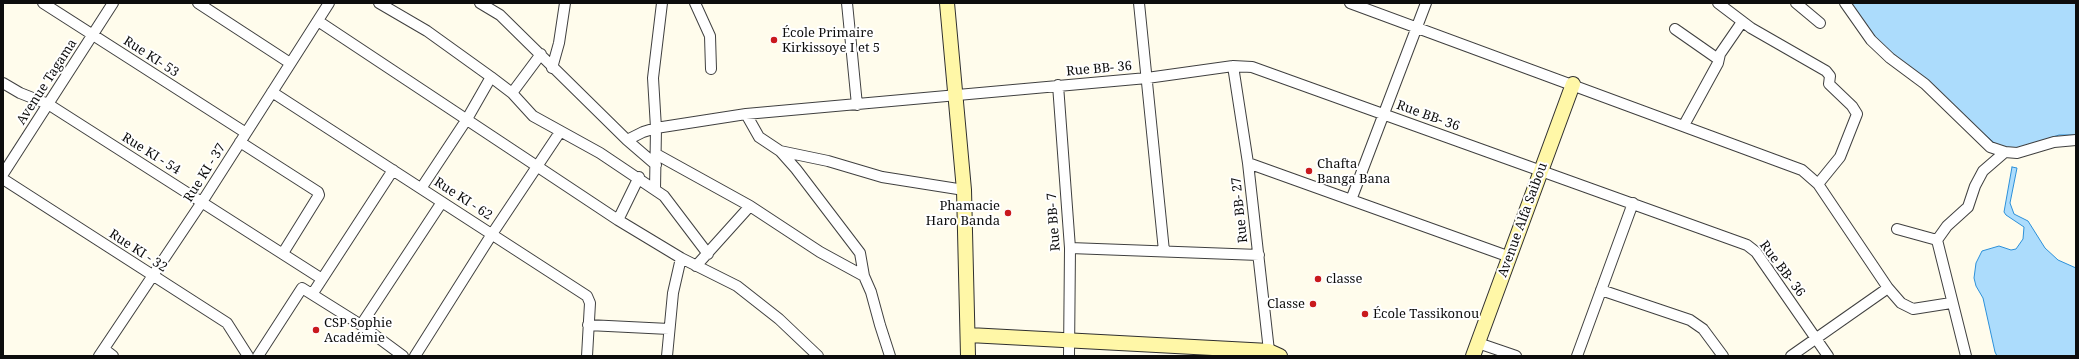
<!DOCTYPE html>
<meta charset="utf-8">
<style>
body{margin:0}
#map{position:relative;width:2079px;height:359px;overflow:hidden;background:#fffcec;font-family:"Noto Serif",serif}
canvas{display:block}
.frame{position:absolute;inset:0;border:4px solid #0d0d0d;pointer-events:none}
</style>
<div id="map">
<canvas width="2079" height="359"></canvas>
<div class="frame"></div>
</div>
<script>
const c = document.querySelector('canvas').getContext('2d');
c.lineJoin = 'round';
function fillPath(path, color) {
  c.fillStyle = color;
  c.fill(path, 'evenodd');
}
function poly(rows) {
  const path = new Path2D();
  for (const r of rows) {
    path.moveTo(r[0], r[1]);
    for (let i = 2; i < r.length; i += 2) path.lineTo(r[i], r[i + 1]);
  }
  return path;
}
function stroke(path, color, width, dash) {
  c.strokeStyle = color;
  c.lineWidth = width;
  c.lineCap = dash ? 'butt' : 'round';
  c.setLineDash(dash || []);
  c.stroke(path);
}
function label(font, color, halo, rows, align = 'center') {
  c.font = font + ' "Noto Serif",serif';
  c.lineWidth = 4;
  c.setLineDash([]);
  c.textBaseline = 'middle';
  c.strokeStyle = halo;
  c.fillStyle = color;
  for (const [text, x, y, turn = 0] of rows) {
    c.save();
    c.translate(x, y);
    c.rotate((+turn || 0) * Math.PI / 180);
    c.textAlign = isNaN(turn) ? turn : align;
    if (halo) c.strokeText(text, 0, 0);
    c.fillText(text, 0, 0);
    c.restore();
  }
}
const water = poly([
 [1850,3,2076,3,2076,135,2059,135,2013,150,1999,147,1883,46,1867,28,1850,3],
 [2012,167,2017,168,2010,203,2014,214,2028,221,2045,248,2058,260,2076,268,2076,356,1997,356,1995,352,1983,298,1976,286,1974,278,1976,263,1982,251,1999,246,2011,250,2016,249,2023,239,2024,227,2006,215,2004,212,2012,167]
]);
const street = poly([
 [43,3,246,133],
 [198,3,290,63],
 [379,3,427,31,491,77,467,119,422,187],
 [480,3,500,15,627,140,656,165],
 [695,3,710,36,711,69],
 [847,3,857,105],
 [1139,3,1164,251],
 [1350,3,1802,170,1818,184,1888,288,1901,303,1913,309,1951,303],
 [1718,3,1751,28,1826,71,1830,76,1829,84,1852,106,1857,114,1840,157,1818,184],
 [1796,3,1820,23],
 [1845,3,1871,40,1890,58,1925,84,1990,147,2005,152,2017,153,2054,142,2076,140],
 [318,21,618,220,681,258,737,286,779,319,818,356],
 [1675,29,1718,59],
 [1233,66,1248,163,1269,351],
 [552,68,559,43,565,3],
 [491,77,512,93,541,54],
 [3,83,20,93,48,104,322,279],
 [1058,85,1070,248,1069,356],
 [272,92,587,296,590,303,587,356],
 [512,93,533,116,600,153,664,196,708,254],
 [746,114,759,137,780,151,796,169,860,253,864,276,871,292,880,325,890,356],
 [1684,125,1718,63,1720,54,1742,22],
 [627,140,643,132,656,128,746,114,1147,78,1233,66,1252,67,1747,245,1756,252,1828,356],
 [240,142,318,192,319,195,283,253],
 [780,151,828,161,882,177,964,190],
 [656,154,750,206,820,252,864,276],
 [1248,163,1510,257],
 [3,174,113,3],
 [3,179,227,323,248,356],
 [655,190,656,128,653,78,662,3],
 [1351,200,1426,3],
 [618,220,639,177],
 [1897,229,1937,240,1966,356],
 [1937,240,1947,226,1968,207,1975,186,1983,171,2005,152],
 [1070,248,1259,255],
 [696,266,750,206],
 [1601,290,1690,320,1703,329,1723,356],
 [313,293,393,170],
 [361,325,442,202],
 [588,325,669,329],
 [1478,343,1516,356],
 [104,349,113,356],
 [99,356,202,202,329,3],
 [258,356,302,288,361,325,403,356],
 [415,356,492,234,560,132],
 [667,356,673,293,681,258],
 [1577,356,1633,203],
 [1791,356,1888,288]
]);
const secondary = poly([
 [947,3,964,190,968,356],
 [969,335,1269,351,1280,356],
 [1473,356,1573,84]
]);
const markers = [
 [774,40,4,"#c9191d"],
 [1309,171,4,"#c9191d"],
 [1008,213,4,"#c9191d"],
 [1318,279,4,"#c9191d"],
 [1313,304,4,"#c9191d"],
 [1365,314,4,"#c9191d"],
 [316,330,4,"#c9191d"]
];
const poiNames = [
 ["École Primaire",782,33],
 ["Kirkissoye I et 5",782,48],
 ["Chafta",1317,164],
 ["Banga Bana",1317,179],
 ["Phamacie",1000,206,"right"],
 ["Haro Banda",1000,221,"right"],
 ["classe",1326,279],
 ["Classe",1305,304,"right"],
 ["École Tassikonou",1373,314],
 ["CSP Sophie",324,323],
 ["Académie",324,338]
];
const streetNames = [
 ["Rue KI- 53",151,57,33],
 ["Rue BB- 36",1099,69,-5],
 ["Avenue Tagama",47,82,-57],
 ["Rue BB- 36",1428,116,20],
 ["Rue KI - 54",151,154,32],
 ["Rue KI - 37",205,173,-58],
 ["Rue KI - 62",463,199,33],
 ["Rue BB- 27",1240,210,-96],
 ["Avenue Alfa Saibou",1523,220,-70],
 ["Rue BB- 7",1054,222,-94],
 ["Rue KI - 32",138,251,33],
 ["Rue BB- 36",1782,269,53]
];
fillPath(water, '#acdcfc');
stroke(water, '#2c90d9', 1);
stroke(street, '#404040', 12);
stroke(secondary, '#2f2f2f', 16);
stroke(street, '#fff', 10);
stroke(secondary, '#fff7a7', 14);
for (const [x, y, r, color] of markers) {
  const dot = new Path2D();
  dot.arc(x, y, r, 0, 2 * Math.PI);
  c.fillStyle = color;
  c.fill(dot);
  stroke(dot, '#fff', 1.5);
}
label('13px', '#0d0d0d', '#fff', poiNames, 'left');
label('13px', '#0d0d0d', '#fff', streetNames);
</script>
